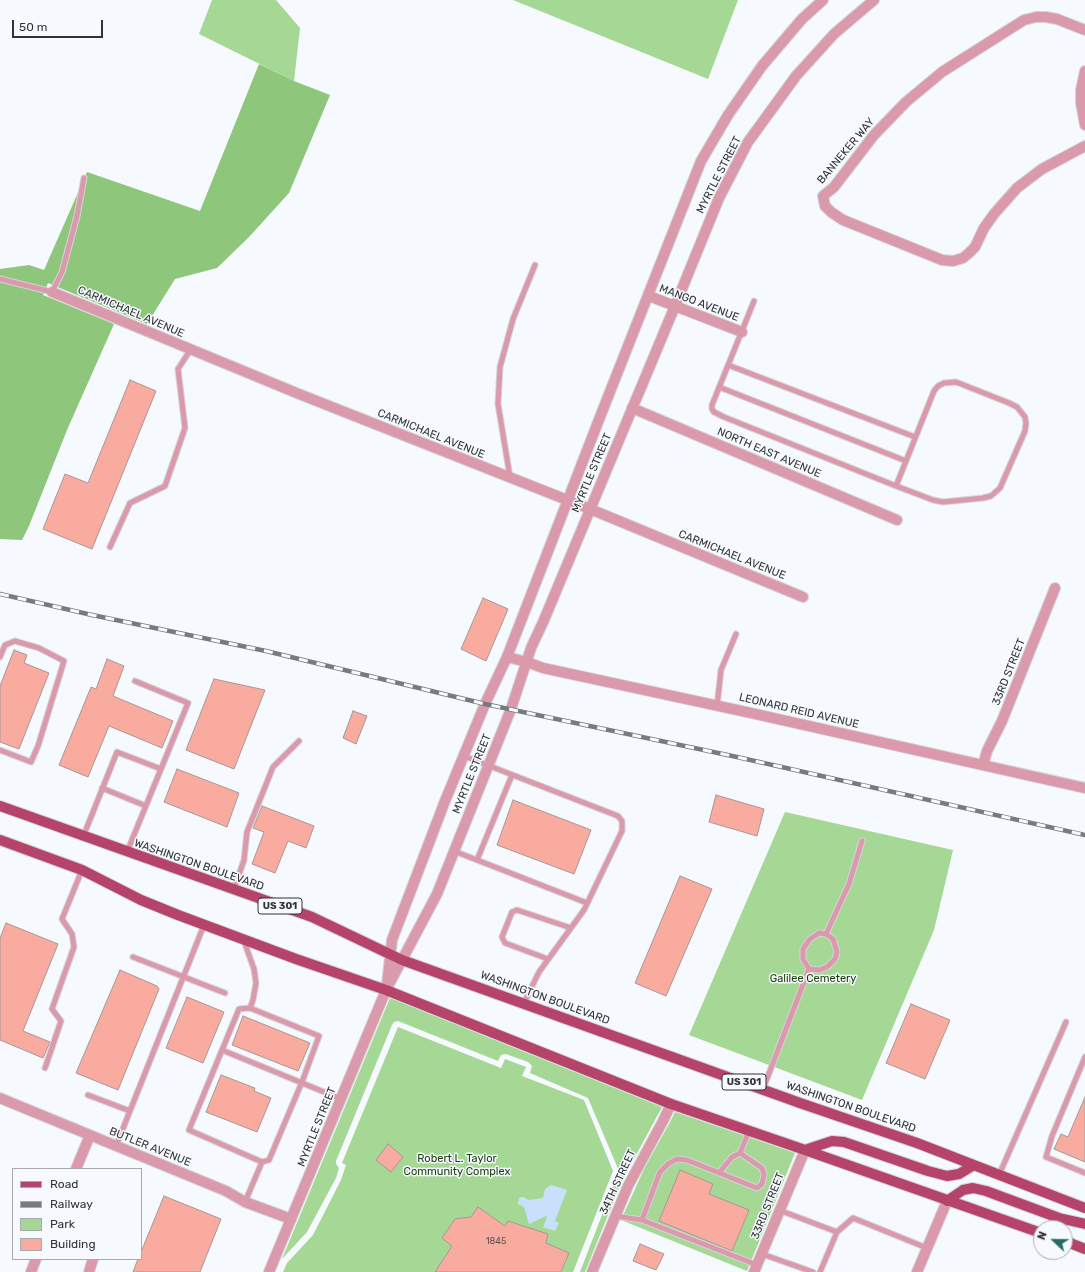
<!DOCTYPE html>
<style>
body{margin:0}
#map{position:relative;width:1085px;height:1272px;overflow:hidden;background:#f6f9fd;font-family:Rubik,sans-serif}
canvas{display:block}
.legend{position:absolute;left:12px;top:1168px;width:130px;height:92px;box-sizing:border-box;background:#f6f9fd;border:1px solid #a7aaae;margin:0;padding:5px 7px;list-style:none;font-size:12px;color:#313337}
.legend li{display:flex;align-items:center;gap:8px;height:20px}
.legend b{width:20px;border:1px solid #a7aaae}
.north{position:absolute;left:1033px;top:1220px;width:40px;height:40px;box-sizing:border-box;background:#f6f9fd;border:1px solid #a7aaae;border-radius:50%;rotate:292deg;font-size:11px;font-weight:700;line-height:16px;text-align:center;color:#313337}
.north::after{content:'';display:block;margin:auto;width:14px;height:18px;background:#246e67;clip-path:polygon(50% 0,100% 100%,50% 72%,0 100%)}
.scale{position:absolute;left:12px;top:20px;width:91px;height:18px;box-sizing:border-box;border:2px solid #313337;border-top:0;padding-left:5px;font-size:12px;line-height:14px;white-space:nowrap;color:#313337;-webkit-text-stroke:3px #f6f9fd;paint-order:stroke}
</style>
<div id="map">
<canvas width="1085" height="1272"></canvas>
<ul class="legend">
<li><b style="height:5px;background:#b5436a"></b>Road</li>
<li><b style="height:5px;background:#787a7e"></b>Railway</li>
<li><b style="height:11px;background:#a5d795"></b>Park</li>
<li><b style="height:11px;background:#f9ab9f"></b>Building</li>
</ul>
<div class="north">N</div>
<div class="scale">50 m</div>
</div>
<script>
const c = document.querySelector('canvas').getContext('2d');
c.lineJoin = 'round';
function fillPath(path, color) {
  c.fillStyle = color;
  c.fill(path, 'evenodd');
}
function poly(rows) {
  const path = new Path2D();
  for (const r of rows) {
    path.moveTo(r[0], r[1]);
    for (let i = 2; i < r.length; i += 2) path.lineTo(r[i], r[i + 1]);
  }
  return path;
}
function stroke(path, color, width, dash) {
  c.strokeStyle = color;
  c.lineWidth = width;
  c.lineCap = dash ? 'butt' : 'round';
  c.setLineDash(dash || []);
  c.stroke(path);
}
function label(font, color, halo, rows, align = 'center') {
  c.font = font + ' Rubik,sans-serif';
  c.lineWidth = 3;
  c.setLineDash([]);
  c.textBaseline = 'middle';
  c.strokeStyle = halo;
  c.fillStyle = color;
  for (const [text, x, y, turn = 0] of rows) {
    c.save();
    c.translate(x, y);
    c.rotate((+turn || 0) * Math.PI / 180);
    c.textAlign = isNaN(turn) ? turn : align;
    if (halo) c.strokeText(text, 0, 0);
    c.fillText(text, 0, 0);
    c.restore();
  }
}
const green = poly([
 [212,0,276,0,300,28,294,81,199,34],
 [513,0,738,0,708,79],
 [785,812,953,850,934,930,862,1100,689,1035],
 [390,998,662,1107,621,1183,585,1272,580,1272,619,1171,588,1098,530,1073,532,1066,528,1062,506,1054,501,1055,498,1061,398,1021,394,1022,392,1025,336,1161,336,1164,339,1168,336,1178,307,1232,282,1259],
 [398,1027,501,1068,505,1059,526,1067,522,1076,584,1100,613,1171,573,1272,283,1272,287,1263,313,1235,341,1180,346,1165,342,1163],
 [675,1112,795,1153,747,1271,621,1220,644,1169,669,1124]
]);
const forest = poly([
 [259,64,294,81,330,95,289,193,249,237,217,268,175,279,147,324,48,283,43,295,114,324,67,430,29,526,22,540,0,539,0,269,29,265,44,270,87,172,200,211]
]);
const water = poly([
 [551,1185,567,1190,555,1221,559,1223,555,1231,543,1227,547,1217,546,1216,529,1224,524,1207,518,1204,519,1198,522,1197,524,1197,528,1200,543,1198,545,1189]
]);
const building = poly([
 [130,380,156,391,92,549,43,529,65,474,88,483,130,380],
 [483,598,508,609,486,661,461,649,483,598],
 [14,650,27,655,24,663,49,673,19,749,0,742,0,686,14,650],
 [107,659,124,666,113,696,173,721,162,748,109,726,88,777,59,765,91,687,96,689,107,659],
 [214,679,265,690,234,769,186,750,214,679],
 [353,711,367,716,356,744,343,738,353,711],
 [177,769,239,793,227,827,164,802,177,769],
 [716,795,764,809,757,836,709,822,716,795],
 [513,800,591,830,574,874,497,845,513,800],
 [262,806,314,826,306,848,288,841,275,873,252,864,264,832,253,828,262,806],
 [680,876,712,889,666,996,635,983,680,876],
 [6,923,58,944,23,1031,50,1042,43,1058,0,1040,0,938,6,923],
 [120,970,157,986,159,989,118,1090,76,1073,120,970],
 [187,997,224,1012,203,1063,166,1048,187,997],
 [911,1004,950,1020,925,1079,886,1063,911,1004],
 [243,1016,310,1043,298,1071,232,1045,243,1016],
 [221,1075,255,1088,254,1091,271,1098,257,1132,206,1112,221,1075],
 [1085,1097,1085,1162,1054,1149,1061,1134,1068,1137,1085,1097],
 [388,1144,403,1157,391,1172,376,1160,388,1144],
 [680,1170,713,1184,709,1194,749,1210,732,1251,659,1221,680,1170],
 [164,1196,221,1219,200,1272,133,1272,138,1259,141,1259,141,1252,164,1196],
 [478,1207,505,1226,508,1221,548,1234,546,1243,569,1253,561,1272,435,1272,452,1246,442,1238,455,1219,471,1217,478,1207],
 [640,1244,664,1254,656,1270,633,1261,640,1244]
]);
const service = poly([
 [0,279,52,292,62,272,77,216,84,178],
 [754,301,712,405,712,409,714,412,724,417,896,486,933,500,943,502,983,498,991,496,1000,488,1025,431,1026,423,1025,417,1017,407,1009,403,956,382,944,383,938,386,934,391,896,486],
 [728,365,915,437],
 [719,387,906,461],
 [510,477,498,404,500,367,513,319,535,265],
 [110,547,130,503,165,486,185,428,178,369,191,349],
 [0,657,5,645,15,641,39,648,64,661,38,746,31,762,0,750],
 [717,706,721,670,736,634],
 [464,756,618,816,622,821,622,831,584,910,539,972,524,1003],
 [102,788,146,806],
 [83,837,117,752,161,769],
 [454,851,587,903],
 [127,852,188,703,135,681],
 [477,860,512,775],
 [234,889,244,860,247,832,273,767,299,741],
 [819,933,826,934,833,939,837,952,835,959,827,967,819,970,809,969,803,959,803,949,810,939,819,933],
 [826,934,849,884,862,841],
 [244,941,254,969,256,983,253,1000,250,1008,319,1036,302,1082,269,1160,262,1162,189,1130,239,1009,250,1008],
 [133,957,225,993],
 [548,959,505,943,502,937,512,912,517,910,571,928],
 [222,1050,341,1099],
 [1085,1057,1052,1136,1046,1157,1085,1173],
 [45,1068,61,1021,52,1009,74,947,72,934,62,919,82,870],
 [763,1089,809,969],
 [88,1095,130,1111],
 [116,1146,204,925],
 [740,1153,749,1131],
 [999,1175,1066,1022],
 [245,1202,262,1162],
 [779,1210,837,1232,820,1272],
 [615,1216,642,1220,757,1265],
 [642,1220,660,1172,668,1164,677,1159,687,1160,757,1188,762,1184,764,1175,762,1168,740,1153,732,1157,719,1173],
 [837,1232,853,1218,927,1248],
 [762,1254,813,1272]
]);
const minor = poly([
 [1085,30,1057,19,1046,17,1036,17,1024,20,942,72,906,102,874,135,834,187,823,196,825,206,831,212,843,220,942,260,953,261,963,258,969,253,975,247,984,228,994,214,1017,188,1042,169,1085,146],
 [1085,71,1081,90,1081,103,1085,125],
 [52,292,299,394,590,509,803,597],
 [649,296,742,332],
 [632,408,897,520],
 [507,657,527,662,543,668,751,713,1085,788],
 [983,765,987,751,1002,721,1055,588],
 [0,1098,226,1191,245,1202,291,1219],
 [76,1169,90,1135],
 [31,1272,36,1259],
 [89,1272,93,1259],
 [592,1272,628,1186,663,1121,671,1104],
 [754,1272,805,1150],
 [917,1272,947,1201]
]);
const tertiary = poly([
 [387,984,392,940,445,801,485,704,507,657,600,417,701,161,728,115,762,66,802,19,823,0],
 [269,1272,386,990,437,894,511,709,531,648,544,620,675,306,719,198,748,142,796,76,834,34,874,0]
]);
const primary = poly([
 [0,806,312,917,402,960,800,1103,917,1143,1085,1208],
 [0,840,82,870,141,900,178,915,296,959,386,990,671,1104,805,1150,1041,1233],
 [805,1150,832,1141,844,1142,928,1171,947,1176,959,1174,974,1165],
 [947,1201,963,1190,973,1188,986,1191,1059,1218,1085,1224],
 [1065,1241,1085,1249]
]);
const rail = poly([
 [0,594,92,615,266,651,485,704,737,757,1085,835]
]);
const numberNames = [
 ["1845",496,1241]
];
const shields = [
 [280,906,44],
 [744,1082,44]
];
const shieldNames = [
 ["US 301",280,906],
 ["US 301",744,1082]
];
const streetNames = [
 ["BANNEKER WAY",846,151,-50],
 ["MYRTLE STREET",719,175,-63],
 ["MANGO AVENUE",699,303,21],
 ["CARMICHAEL AVENUE",131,312,23],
 ["CARMICHAEL AVENUE",431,434,22],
 ["NORTH EAST AVENUE",769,453,23],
 ["MYRTLE STREET",592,473,-67],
 ["CARMICHAEL AVENUE",732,555,22],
 ["33RD STREET",1009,672,-68],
 ["LEONARD REID AVENUE",799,711,13],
 ["MYRTLE STREET",472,774,-68],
 ["WASHINGTON BOULEVARD",199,865,19],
 ["WASHINGTON BOULEVARD",545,998,20],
 ["WASHINGTON BOULEVARD",851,1107,19],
 ["MYRTLE STREET",317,1127,-68],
 ["BUTLER AVENUE",150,1147,22],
 ["34TH STREET",618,1182,-65],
 ["33RD STREET",768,1206,-68]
];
const parkNames = [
 ["Galilee Cemetery",813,979],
 ["Robert L. Taylor",457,1159],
 ["Community Complex",457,1172]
];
fillPath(green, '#a5d795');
fillPath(forest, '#8ec67b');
fillPath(water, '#c9e0fd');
fillPath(building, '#f9ab9f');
stroke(building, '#a59896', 1);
stroke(service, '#d3d5d9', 7);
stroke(minor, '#d3d5d9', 12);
stroke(tertiary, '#d3d5d9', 12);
stroke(primary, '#d3d5d9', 12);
stroke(service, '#db9aab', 5);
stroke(minor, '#db9aab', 10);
stroke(tertiary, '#db9aab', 10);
stroke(primary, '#b5436a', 10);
stroke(rail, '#787a7e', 4.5);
stroke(rail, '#f6f9fd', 3, [9]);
label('9px', '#635151', null, numberNames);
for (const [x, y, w] of shields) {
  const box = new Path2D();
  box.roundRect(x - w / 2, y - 8, w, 16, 3);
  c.fillStyle = '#f6f9fd';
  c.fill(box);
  stroke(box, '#313337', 1);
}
label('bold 10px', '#313337', null, shieldNames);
label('11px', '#313337', '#f6f9fd', streetNames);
label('11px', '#1c400d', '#f6f9fd', parkNames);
</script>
